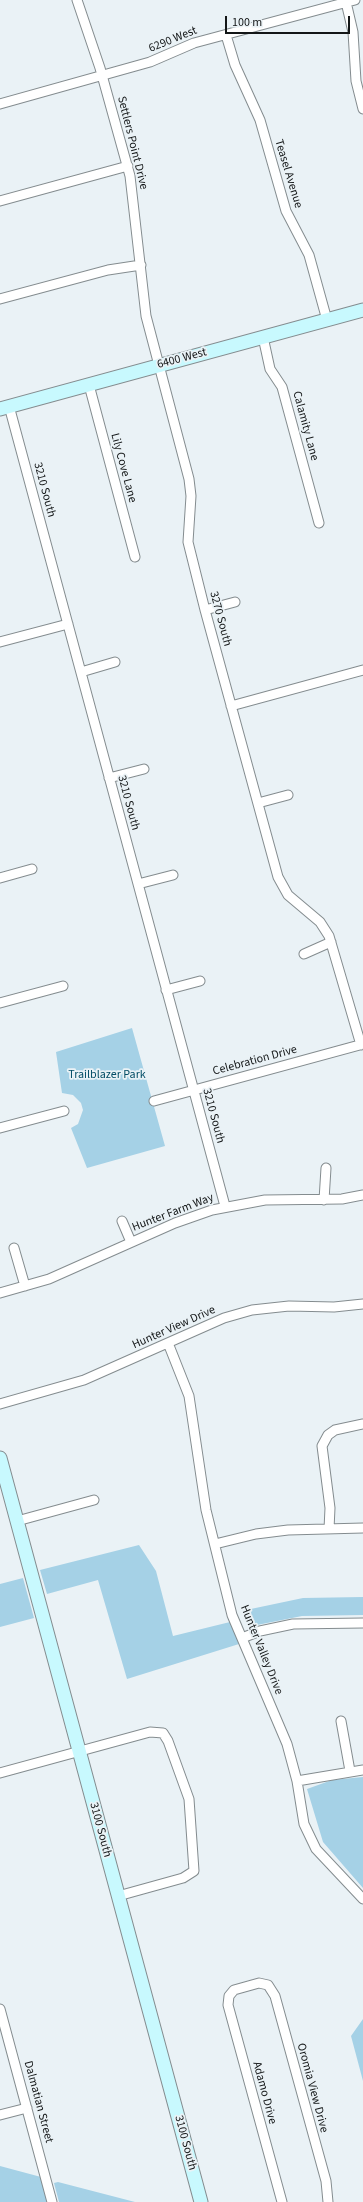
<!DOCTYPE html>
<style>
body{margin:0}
#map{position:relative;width:363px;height:2202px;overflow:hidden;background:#eaf2f6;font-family:"Source Sans 3",sans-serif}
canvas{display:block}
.scale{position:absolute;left:225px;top:16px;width:125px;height:18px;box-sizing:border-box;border:2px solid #131617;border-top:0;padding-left:5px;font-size:12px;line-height:14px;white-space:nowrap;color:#131617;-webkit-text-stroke:3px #eaf2f6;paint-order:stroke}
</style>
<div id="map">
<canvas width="363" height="2202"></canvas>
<div class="scale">100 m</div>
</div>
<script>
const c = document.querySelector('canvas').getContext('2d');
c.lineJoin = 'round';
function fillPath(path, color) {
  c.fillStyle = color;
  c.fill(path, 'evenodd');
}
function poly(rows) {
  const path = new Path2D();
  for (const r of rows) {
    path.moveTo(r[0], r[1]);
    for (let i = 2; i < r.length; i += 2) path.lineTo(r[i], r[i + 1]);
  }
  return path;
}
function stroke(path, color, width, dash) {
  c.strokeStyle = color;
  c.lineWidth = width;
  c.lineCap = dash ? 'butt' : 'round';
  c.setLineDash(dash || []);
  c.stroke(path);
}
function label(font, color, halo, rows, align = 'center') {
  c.font = font + ' "Source Sans 3",sans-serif';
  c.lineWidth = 3.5;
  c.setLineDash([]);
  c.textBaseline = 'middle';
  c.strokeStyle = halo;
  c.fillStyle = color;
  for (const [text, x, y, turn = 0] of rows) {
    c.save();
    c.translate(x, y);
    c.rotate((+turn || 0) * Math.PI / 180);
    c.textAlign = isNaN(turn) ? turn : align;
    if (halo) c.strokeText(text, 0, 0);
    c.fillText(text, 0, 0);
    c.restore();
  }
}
const green = poly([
 [132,1028,165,1146,87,1168,71,1128,78,1124,83,1110,81,1103,73,1095,62,1093,56,1052],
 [139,1545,156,1571,173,1636,230,1622,239,1644,127,1679,98,1580,47,1594,40,1570],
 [23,1578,34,1618,0,1627,0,1584],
 [363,1597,363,1615,302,1616,252,1626,246,1610,303,1598],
 [363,1777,363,1888,323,1842,307,1789,332,1780],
 [363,2019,363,2081,351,2036],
 [0,2166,41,2177,48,2202,0,2202],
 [58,2182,135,2202,59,2202,54,2183]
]);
const street = poly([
 [77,0,100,68,130,176,146,316,189,479,191,496,188,542,205,610,278,877,288,895,320,922,329,936,361,1045],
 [346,2,353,32,356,81,363,109],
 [226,35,235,65,260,120,286,211,309,255,327,320],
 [0,104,150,62,194,43,355,0],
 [0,201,128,166],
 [0,299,108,270,141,265],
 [263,337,270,369,282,387,319,523],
 [89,385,135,557],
 [9,406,225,1206],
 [205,610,235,602],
 [0,642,68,624],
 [81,672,115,662],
 [231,706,363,670],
 [109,778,144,769],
 [258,803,288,795],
 [0,878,32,869],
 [138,884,173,875],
 [304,954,331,942],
 [166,990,200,981],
 [0,1003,63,986],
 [154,1101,363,1044],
 [0,1128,64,1111],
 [324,1200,326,1168],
 [122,1221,131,1242],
 [14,1248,25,1286],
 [0,1293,49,1279,175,1223,212,1210,265,1200,342,1199,363,1195],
 [168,1343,189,1396,206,1510,232,1615,287,1744,297,1781,304,1824,316,1849,363,1899],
 [0,1404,84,1380,224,1318,252,1310,289,1306,334,1307,363,1304],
 [17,1521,94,1500],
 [329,1529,330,1508,322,1446,328,1435,335,1430,363,1424],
 [215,1544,256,1534,288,1530,363,1528],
 [242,1638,260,1631,293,1624,363,1623],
 [341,1721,350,1771],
 [0,1773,150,1732,163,1733,168,1741,189,1799,194,1871,183,1878,118,1896],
 [297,1781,363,1770],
 [0,2009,52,2202],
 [0,2115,27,2108],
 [282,2202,228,2005,229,1996,234,1990,259,1983,268,1985,275,1996,326,2181,328,2202]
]);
const secondary = poly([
 [0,409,363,310],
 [0,1458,201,2202]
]);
const streetNames = [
 ["6290 West",173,40,-22],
 ["Settlers Point Drive",132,143,76],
 ["Teasel Avenue",288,174,73],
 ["6400 West",182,359,-15],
 ["Calamity Lane",305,426,75],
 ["Lily Cove Lane",123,468,75],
 ["3210 South",44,490,75],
 ["3270 South",220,619,75],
 ["3210 South",128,803,75],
 ["Celebration Drive",255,1061,-15],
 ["3210 South",213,1116,75],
 ["Hunter Farm Way",173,1213,-21],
 ["Hunter View Drive",174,1328,-24],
 ["Hunter Valley Drive",261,1650,68],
 ["3100 South",100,1830,75],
 ["Oromia View Drive",312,2088,75],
 ["Adamo Drive",264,2093,75],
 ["Dalmatian Street",38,2102,75],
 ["3100 South",185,2143,75]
];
const parkNames = [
 ["Trailblazer Park",107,1075]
];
fillPath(green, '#a5d1e6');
stroke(street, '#848c8f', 11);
stroke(secondary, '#848c8f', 15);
stroke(street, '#fff', 9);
stroke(secondary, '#c8f9fe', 13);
label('12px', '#131617', '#eaf2f6', streetNames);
label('12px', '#034d66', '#eaf2f6', parkNames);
</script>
